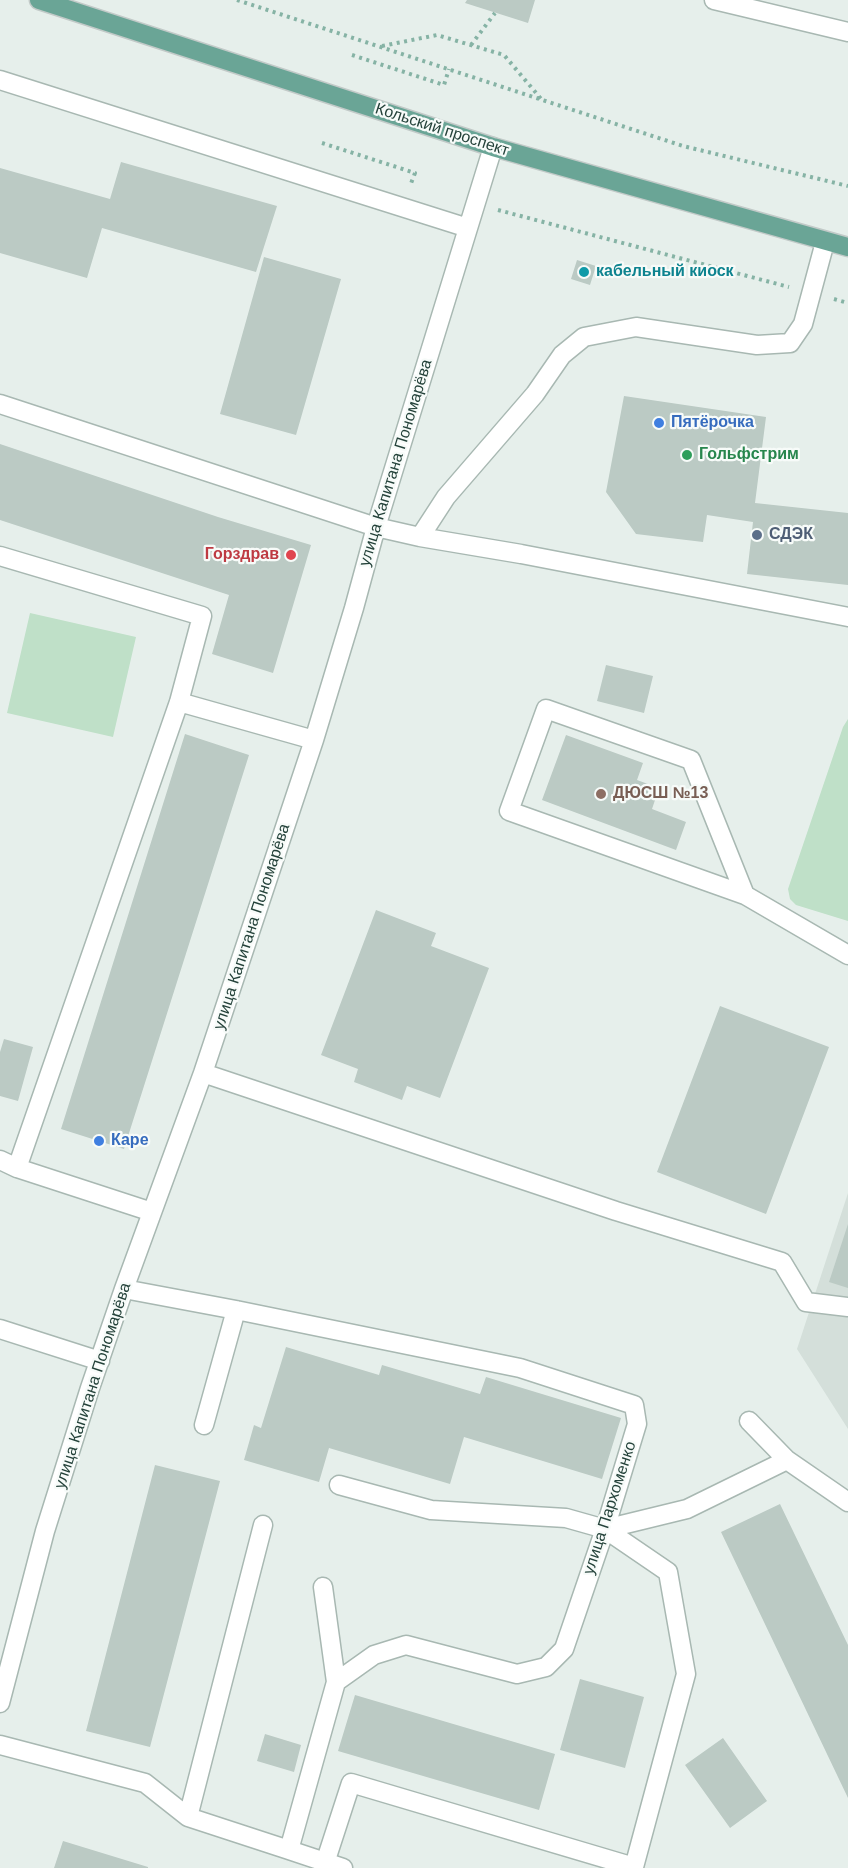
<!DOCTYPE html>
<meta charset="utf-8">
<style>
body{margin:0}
canvas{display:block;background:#e6efeb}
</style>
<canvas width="848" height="1868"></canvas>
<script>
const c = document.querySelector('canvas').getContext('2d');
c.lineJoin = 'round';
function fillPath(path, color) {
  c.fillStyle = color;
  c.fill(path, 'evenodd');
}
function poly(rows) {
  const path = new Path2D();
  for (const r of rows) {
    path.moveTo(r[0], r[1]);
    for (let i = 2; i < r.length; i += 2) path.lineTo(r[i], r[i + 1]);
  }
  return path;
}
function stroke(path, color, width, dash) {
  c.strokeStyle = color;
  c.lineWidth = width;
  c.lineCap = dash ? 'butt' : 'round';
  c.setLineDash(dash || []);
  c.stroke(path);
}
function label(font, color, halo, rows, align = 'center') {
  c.font = font + ' Helvetica,sans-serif';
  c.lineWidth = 4.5;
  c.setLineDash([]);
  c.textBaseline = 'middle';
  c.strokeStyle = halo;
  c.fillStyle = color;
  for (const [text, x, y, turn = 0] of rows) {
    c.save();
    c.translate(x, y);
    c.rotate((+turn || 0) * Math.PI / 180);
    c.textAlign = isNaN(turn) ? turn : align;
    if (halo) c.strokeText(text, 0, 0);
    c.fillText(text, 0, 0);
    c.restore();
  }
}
const built = poly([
 [848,1193,848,1429,797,1349]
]);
const green = poly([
 [30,613,136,637,113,737,7,713],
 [848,719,848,921,796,905,790,899,788,889,843,727]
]);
const building = poly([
 [467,0,535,0,528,23,465,3],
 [121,162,277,206,256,272,102,228,87,278,0,253,0,168,110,199],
 [264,257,341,279,296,435,220,414],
 [577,260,596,266,590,285,571,279],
 [624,396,766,417,755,503,848,513,848,585,747,574,753,522,707,515,703,542,636,534,606,492],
 [0,444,218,517,311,545,273,673,212,654,229,595,0,520],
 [606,665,653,676,644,713,597,701],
 [185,734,249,755,124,1149,61,1129],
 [566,735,643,763,637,780,659,788,652,809,686,822,676,850,542,800],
 [376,910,436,933,431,946,489,968,440,1098,407,1086,402,1100,354,1082,358,1069,321,1055],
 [720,1006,829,1047,766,1214,657,1172],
 [4,1039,33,1047,18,1101,0,1096,0,1052],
 [848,1224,848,1288,829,1282],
 [286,1347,379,1375,382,1365,480,1394,486,1377,621,1418,602,1479,464,1437,450,1484,329,1448,319,1482,244,1460,254,1425,261,1428],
 [155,1465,220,1481,150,1747,86,1731],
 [780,1504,848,1645,848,1798,721,1532],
 [580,1679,644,1697,625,1768,560,1750],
 [355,1695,555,1754,539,1810,338,1751],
 [265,1734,301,1745,294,1772,257,1761],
 [723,1738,767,1801,730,1828,685,1765],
 [63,1841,148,1867,148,1868,54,1868]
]);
const path = poly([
 [237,0,683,146,848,186],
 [471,45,495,13],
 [382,46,437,35,504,55,542,100],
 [352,55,444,85,449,69],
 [322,143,415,173,410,186],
 [498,210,789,287],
 [834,299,848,303]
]);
const minor = poly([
 [714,0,848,32],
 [0,80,468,228],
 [0,404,376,527,420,537,521,554,848,617],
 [420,537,446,497,535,394,562,355,584,337,636,327,757,345,790,343,803,324,825,242],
 [0,556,202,616,179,702,17,1168,152,1212],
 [179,702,314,740],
 [745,895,691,760,546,709,509,811,745,895,848,955],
 [203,1073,616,1211,782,1262,806,1302,848,1307],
 [0,1160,17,1168],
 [124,1289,236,1310,520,1368,634,1405,637,1424,605,1529,564,1649,546,1667,517,1674,406,1645,374,1655,336,1682,289,1850,343,1868],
 [0,1329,100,1361],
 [749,1421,787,1460],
 [204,1425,236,1310],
 [605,1529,687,1509,787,1460,848,1502],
 [323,1587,336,1682],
 [0,1703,45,1531,90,1388,124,1289,203,1073,314,740,354,608,376,527,493,147],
 [0,1745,145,1783,188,1817,289,1850],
 [188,1817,263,1525],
 [325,1863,351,1783,634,1867,686,1674,668,1572,605,1529,566,1518,431,1510,339,1485]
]);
const major = poly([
 [39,0,493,147,848,247]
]);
const markers = [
 [584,272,6,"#0f9aa8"],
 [659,423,6,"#3f7fe0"],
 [687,455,6,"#2e9e5b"],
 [757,535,6,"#5c6f8a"],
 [291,555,6,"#e0444e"],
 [601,794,6,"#8d6e63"],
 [99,1141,6,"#3f7fe0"]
];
const streetNames = [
 ["Кольский проспект",442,130,18],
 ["улица Капитана Пономарёва",396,463,-73],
 ["улица Капитана Пономарёва",252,927,-72],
 ["улица Капитана Пономарёва",93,1386,-72],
 ["улица Пархоменко",610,1508,-72]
];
const cultureNames = [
 ["кабельный киоск",596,272]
];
const shopNames = [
 ["Пятёрочка",671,423],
 ["Каре",111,1141]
];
const leisureNames = [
 ["Гольфстрим",699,455]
];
const serviceNames = [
 ["СДЭК",769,535]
];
const healthNames = [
 ["Горздрав",279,555]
];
const educationNames = [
 ["ДЮСШ №13",613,794]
];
fillPath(built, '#d4dfda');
fillPath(green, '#bfe0c8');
fillPath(building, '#bbcac4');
stroke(minor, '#a8b8b2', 21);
stroke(major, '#c2cac8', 21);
stroke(path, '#86b3a5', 4, [3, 4.5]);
stroke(minor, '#fff', 18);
stroke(major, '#6aa596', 18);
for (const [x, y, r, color] of markers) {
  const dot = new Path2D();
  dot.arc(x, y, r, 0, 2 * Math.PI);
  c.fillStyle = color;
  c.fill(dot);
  stroke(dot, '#f7fbf9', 2);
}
label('16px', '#24423a', '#f7fbf9', streetNames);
label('bold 16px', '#0d838f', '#f7fbf9', cultureNames, 'left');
label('bold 16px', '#366cbe', '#f7fbf9', shopNames, 'left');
label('bold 16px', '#27864d', '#f7fbf9', leisureNames, 'left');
label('bold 16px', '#4e5e75', '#f7fbf9', serviceNames, 'left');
label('bold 16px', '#be3a42', '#f7fbf9', healthNames, 'right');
label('bold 16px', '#785e54', '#f7fbf9', educationNames, 'left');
</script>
